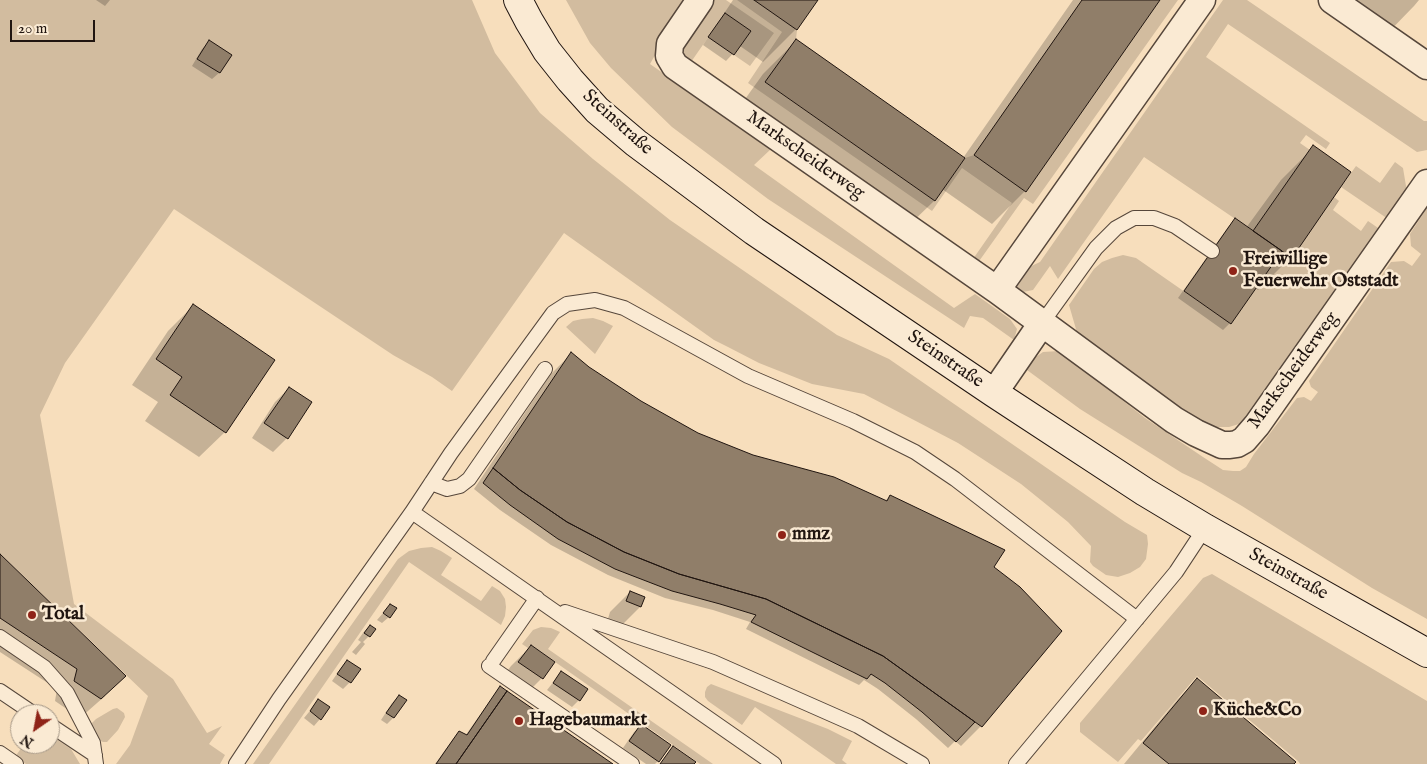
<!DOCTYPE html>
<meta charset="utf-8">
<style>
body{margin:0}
#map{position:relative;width:1427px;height:764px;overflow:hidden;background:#f7debc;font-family:"IM FELL English",serif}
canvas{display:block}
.north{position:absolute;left:10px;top:704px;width:50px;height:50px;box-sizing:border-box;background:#faead3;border:1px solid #a39585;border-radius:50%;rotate:213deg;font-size:14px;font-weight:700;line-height:20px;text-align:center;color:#201510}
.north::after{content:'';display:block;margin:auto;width:18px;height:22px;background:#8f2418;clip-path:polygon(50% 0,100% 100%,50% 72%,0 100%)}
.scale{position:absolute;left:10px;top:20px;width:85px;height:22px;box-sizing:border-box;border:2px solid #201510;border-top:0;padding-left:6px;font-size:15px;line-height:18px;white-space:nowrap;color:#201510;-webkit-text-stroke:4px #faead3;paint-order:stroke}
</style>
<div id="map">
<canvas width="1427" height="764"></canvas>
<div class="north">N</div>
<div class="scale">20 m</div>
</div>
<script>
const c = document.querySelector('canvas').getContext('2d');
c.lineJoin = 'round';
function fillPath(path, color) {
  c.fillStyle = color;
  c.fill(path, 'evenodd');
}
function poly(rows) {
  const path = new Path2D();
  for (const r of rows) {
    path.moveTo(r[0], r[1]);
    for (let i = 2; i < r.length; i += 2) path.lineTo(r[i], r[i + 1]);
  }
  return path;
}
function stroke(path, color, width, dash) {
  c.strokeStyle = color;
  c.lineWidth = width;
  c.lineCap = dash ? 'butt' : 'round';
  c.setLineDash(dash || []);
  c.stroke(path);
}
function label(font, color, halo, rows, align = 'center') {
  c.font = font + ' "IM FELL English",serif';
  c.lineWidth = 5;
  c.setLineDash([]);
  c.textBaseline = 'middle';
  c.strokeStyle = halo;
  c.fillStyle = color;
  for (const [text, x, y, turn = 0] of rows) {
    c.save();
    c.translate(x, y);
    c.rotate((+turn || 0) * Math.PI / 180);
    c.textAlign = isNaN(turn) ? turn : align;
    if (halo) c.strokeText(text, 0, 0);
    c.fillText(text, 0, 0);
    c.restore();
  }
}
const green = poly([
 [0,0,472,0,495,53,540,113,593,159,670,220,837,335,889,359,1125,522,1147,535,1148,544,1146,559,1140,567,1130,573,1118,577,1106,575,1093,566,1090,562,1091,546,1068,522,1021,484,958,443,864,394,812,384,759,363,728,347,714,340,564,233,452,391,432,377,393,355,174,209,65,363,40,415,74,604,173,679,207,733,222,726,209,744,225,755,220,764,116,764,130,745,148,696,0,554],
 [566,0,691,0,664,39,650,64,771,149,754,165,954,308,975,294,1010,319,1017,329,1014,340,983,318,970,316,964,328,768,199,672,127,611,68,590,43],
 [710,0,726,0,774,33,750,66,734,55,751,31,725,13,691,62,687,59,684,53,683,44],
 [737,0,754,0,797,30,796,39,766,83,935,201,965,158,974,155,1026,192,1160,0,1178,0,1033,204,1024,198,977,264,973,259,1012,203,962,168,932,211,748,83,782,32],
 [1223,0,1247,0,1424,121,1427,121,1427,150,1417,152,1228,24,1206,57,1330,143,1326,149,1306,135,1300,143,1310,150,1253,231,1144,157,1058,279,1050,266,1033,290,1018,293,1015,286,1023,270,1040,262],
 [1395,162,1403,168,1407,192,1388,219,1341,187,1356,166,1380,183],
 [1334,197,1339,201,1333,210,1361,231,1368,221,1381,230,1247,419,1239,424,1229,427,1216,427,1201,422,1180,410,1078,336,1069,305,1094,269,1102,262,1112,258,1123,255,1136,258,1231,324,1282,251,1292,257],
 [1427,208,1427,619,1372,588,1242,506,1201,482,1182,473,1080,409,1027,370,1033,359,1043,352,1060,351,1145,418,1203,457,1223,470,1233,471,1240,471,1246,467,1254,454,1297,398,1304,397,1311,401,1318,392,1311,387,1309,381,1391,262,1404,261,1412,266,1421,254,1411,246,1410,234],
 [593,318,603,321,613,326,595,354,566,327,573,321,582,319],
 [432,547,441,551,452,558,441,575,481,601,492,586,500,591,505,599,506,607,505,616,501,625,409,562,269,764,253,764,398,559,409,551,421,548],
 [1212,574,1427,701,1427,764,1300,764,1298,761,1197,676,1141,741,1138,739,1118,762,1080,732,1080,723,1203,578],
 [541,627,551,628,560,632,548,649,713,764,700,764,531,645,528,648,522,644,533,630],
 [711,684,828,729,852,741,842,760,847,764,836,764,755,707,742,725,708,701,705,697,705,692,707,687],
 [117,708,124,713,125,717,118,730,107,742,103,742,96,739,90,727,92,723,96,719,113,709],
 [50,735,71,749,80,764,26,764,15,757,24,744,50,744]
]);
const shadow = poly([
 [96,0,110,0,105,6],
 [733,0,816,0,796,29,763,62,740,46,726,61,703,45],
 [1073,0,1158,0,1025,191,992,224,942,189,934,201,901,233,733,116,763,74,796,41,963,158],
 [1326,0,1419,0,1414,6,1382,39],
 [209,42,230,55,219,73,212,79,192,66,202,49],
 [1314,147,1291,257,1258,290,1255,288,1230,323,1223,330,1178,298,1228,227,1235,220,1246,228,1281,180],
 [193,306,225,432,199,457,145,421,158,402,132,385,168,331],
 [571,354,589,368,640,402,697,434,753,456,885,501,890,496,992,567,981,726,961,746,955,741,948,748,916,719,878,689,864,680,859,685,746,629,750,622,713,610,665,598,608,575,551,545,500,510,474,489,551,374],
 [289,388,287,438,273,452,252,438,275,402],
 [0,556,105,696,80,718,55,701,57,689,0,652],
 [630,592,640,607,620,627,607,622,610,612],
 [390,605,389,617,382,623,377,620],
 [370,626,369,636,363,642,365,644,356,655,352,652,361,642,358,640,363,633],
 [531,646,542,678,522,698,499,682,511,666],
 [347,661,350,682,343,689,332,681,341,668],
 [561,673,579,700,572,707,547,690,555,680],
 [1197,680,1292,764,1124,764,1177,700],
 [500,688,610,764,435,764,453,739,460,732,465,736,494,695],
 [399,696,405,701,393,718,387,724,381,720,392,703],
 [319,700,320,719,314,726,304,718],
 [641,726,658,761,655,764,646,764,623,748,634,732]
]);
const building = poly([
 [754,0,818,0,797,30,754,0],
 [1082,0,1160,0,1026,192,974,155,1082,0],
 [725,13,751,31,734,55,708,37,725,13],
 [796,39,965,158,935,201,765,82,796,39],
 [209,40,232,55,220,73,197,59,209,40],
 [1313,145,1351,172,1292,258,1253,231,1313,145],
 [1235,218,1282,251,1231,324,1184,291,1235,218],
 [193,304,275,360,226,433,170,395,182,377,156,359,193,304],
 [571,352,589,367,641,401,698,433,753,455,834,477,887,501,890,495,1005,550,994,567,1020,587,1062,631,982,727,883,656,766,599,679,574,624,552,567,522,520,490,493,468,571,352],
 [289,387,312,402,288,439,264,423,289,387],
 [493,468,520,490,567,522,624,552,679,574,766,599,883,656,975,722,956,742,922,712,885,683,871,674,867,679,751,622,756,615,720,604,672,591,615,569,558,539,510,505,483,483,493,468],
 [0,554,126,676,101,699,74,681,77,669,0,618,0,554],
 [630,591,645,597,641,607,626,601,630,591],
 [390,604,397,608,390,618,383,613,390,604],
 [370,625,376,629,370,637,364,633,370,625],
 [531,645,555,662,543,679,518,662,531,645],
 [347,660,361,669,351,683,337,674,347,660],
 [561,671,588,689,580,701,553,683,561,671],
 [1197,678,1296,762,1294,764,1169,764,1143,743,1197,678],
 [500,686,507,691,456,764,436,764,459,731,467,735,500,686],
 [507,691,613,764,456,764,507,691],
 [399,695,407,700,394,718,386,713,399,695],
 [318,699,330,707,321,720,310,711,318,699],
 [641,724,671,745,659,762,629,741,641,724],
 [673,746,696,762,694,764,660,764,673,746]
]);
const lane = poly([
 [1042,323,1096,248,1116,228,1134,218,1154,218,1175,226,1212,251],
 [431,483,447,489,460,486,469,479,545,369],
 [565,612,713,662,858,726,922,764],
 [0,637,44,667,67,693,93,743,96,764],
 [493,661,537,598],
 [489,666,632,764],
 [0,691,34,714],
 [50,725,95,755],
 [0,753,16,764],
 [236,764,279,699,412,512],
 [774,764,412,512,451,453,553,313,567,304,595,300,624,308,748,376,853,421,915,452,955,479,1137,619],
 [1016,764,1176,572,1205,528]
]);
const street = poly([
 [700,0,670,44,669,56,675,66,997,290,1174,420,1196,433,1222,445,1230,445,1237,444,1244,440,1257,425,1427,183],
 [1332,0,1427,66],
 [997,290,1202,0],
 [994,393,1042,323]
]);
const secondary = poly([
 [518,0,529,21,547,51,570,80,597,110,636,143,754,231,994,393,1145,492,1205,528,1427,653]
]);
const markers = [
 [1233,271,5,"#8f2418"],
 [782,535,5,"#8f2418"],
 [32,615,5,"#8f2418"],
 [1203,711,5,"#8f2418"],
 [519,721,5,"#8f2418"]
];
const streetNames = [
 ["Steinstraße",617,123,42],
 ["Markscheiderweg",805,156,35],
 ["Steinstraße",945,360,34],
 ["Markscheiderweg",1294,371,-54],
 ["Steinstraße",1288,575,29]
];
const poiNames = [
 ["Freiwillige",1243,260],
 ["Feuerwehr Oststadt",1243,282],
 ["mmz",792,535],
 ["Total",42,615],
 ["Küche&Co",1213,711],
 ["Hagebaumarkt",529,721]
];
fillPath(green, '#d2bc9f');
fillPath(shadow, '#0003');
fillPath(building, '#907e69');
stroke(building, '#201510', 1);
stroke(lane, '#56473b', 16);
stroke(street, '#56473b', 29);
stroke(secondary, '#201510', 30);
stroke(lane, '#faead3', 14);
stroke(street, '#faead3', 26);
stroke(secondary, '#faead3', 28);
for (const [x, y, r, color] of markers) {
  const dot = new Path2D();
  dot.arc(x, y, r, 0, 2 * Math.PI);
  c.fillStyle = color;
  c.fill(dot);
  stroke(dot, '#faead3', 2);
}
label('19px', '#201510', '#faead3', streetNames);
label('bold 19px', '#201510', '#faead3', poiNames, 'left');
</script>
